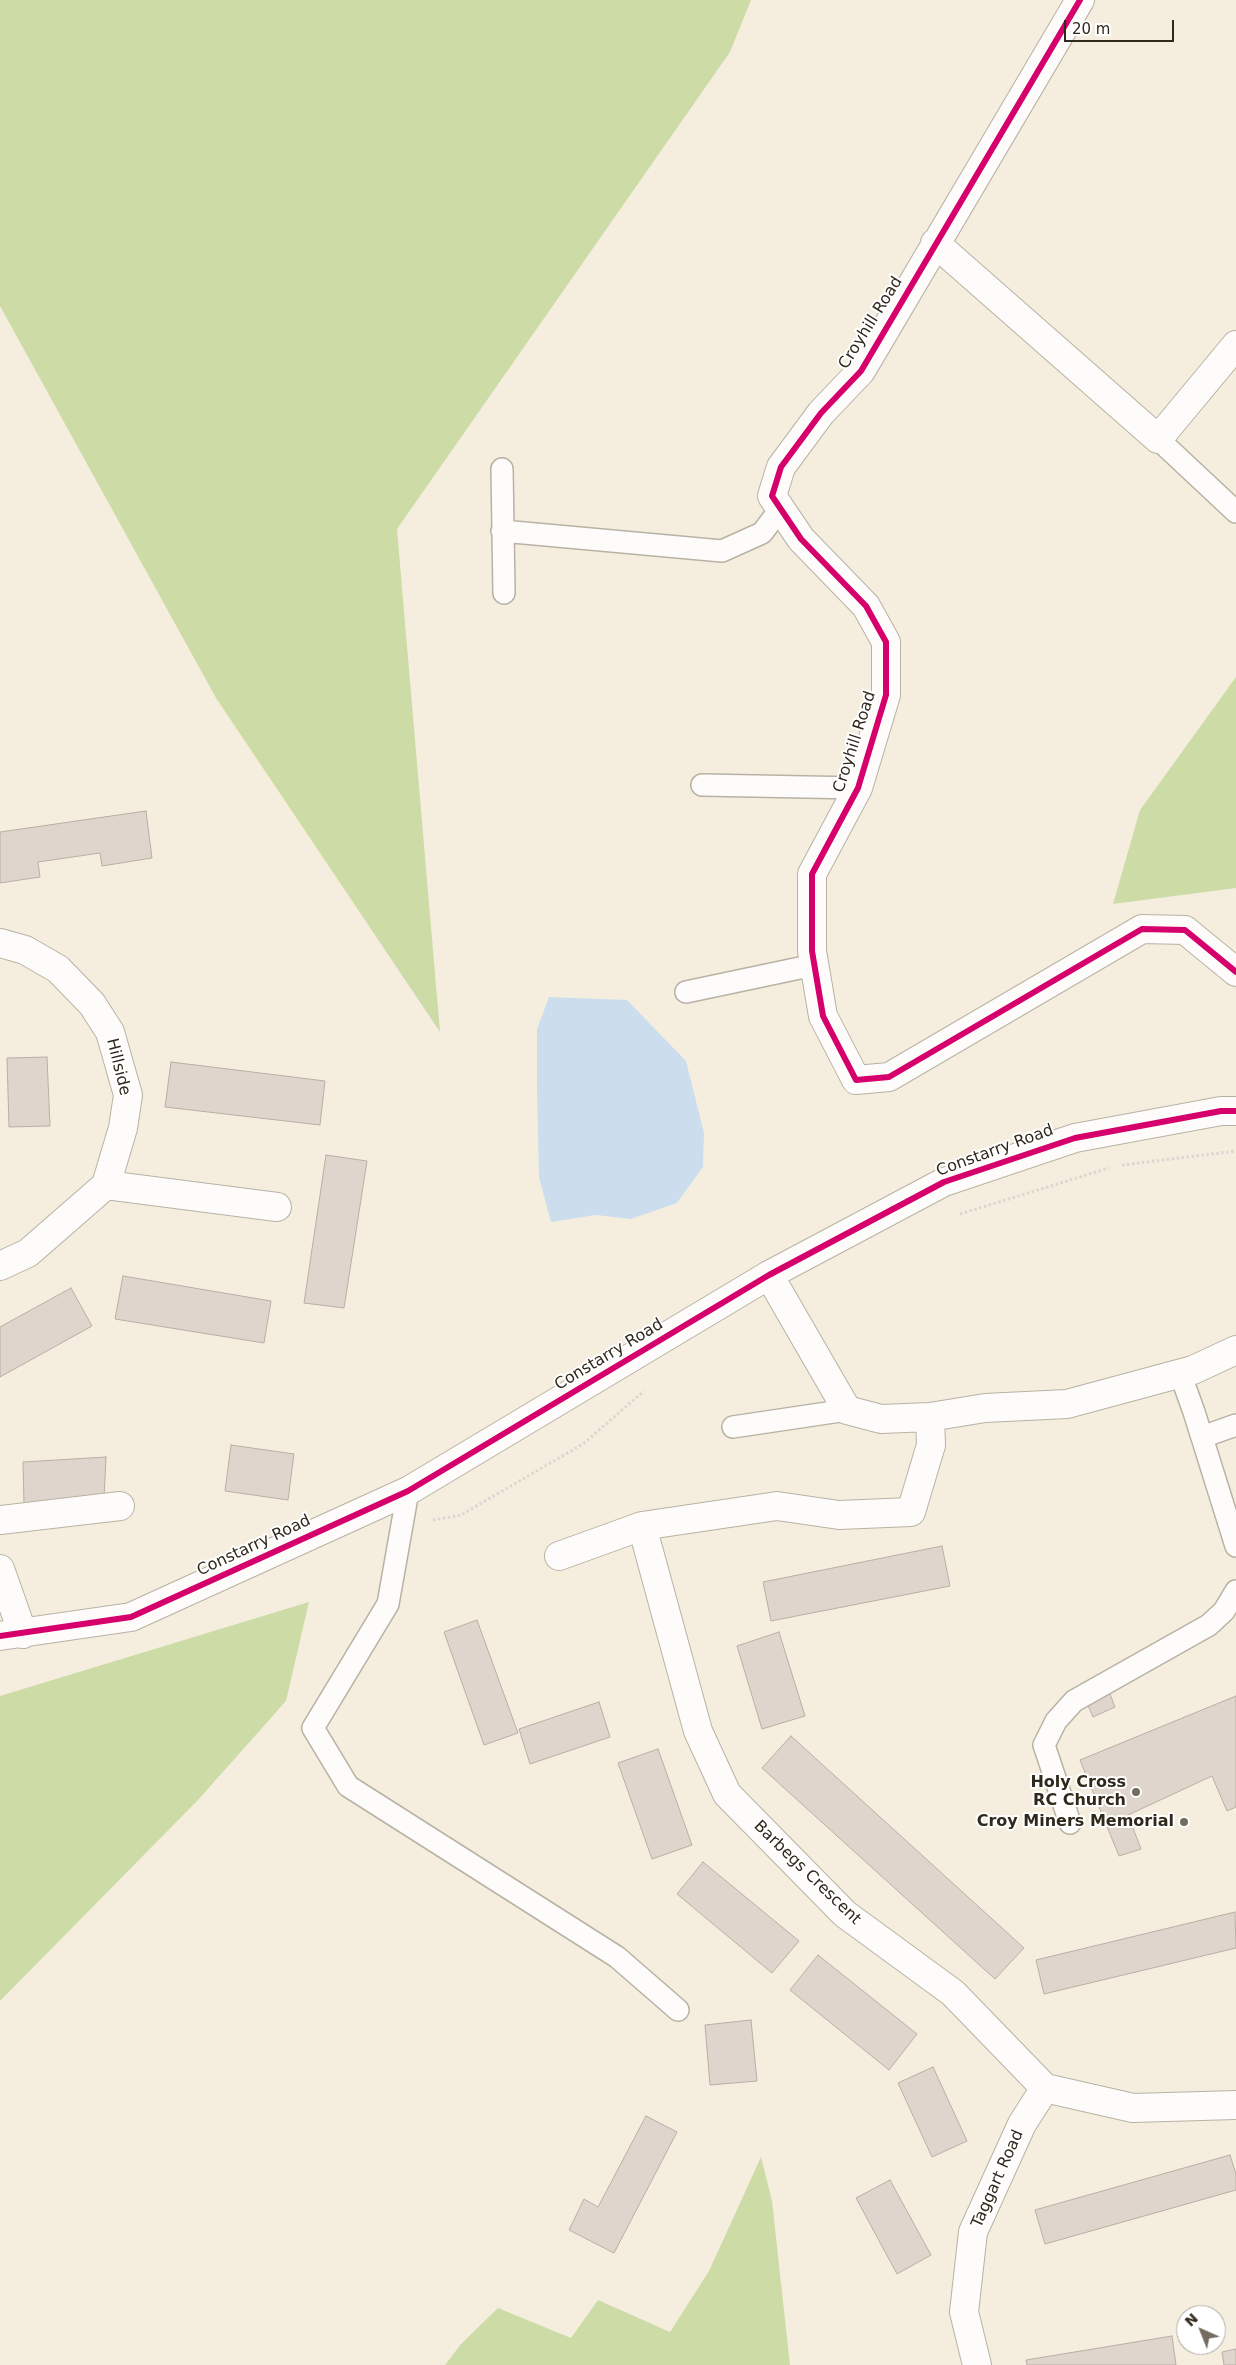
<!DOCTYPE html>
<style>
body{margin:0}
#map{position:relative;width:1236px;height:2365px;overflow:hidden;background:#f5eede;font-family:"DejaVu Sans",sans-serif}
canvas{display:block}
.north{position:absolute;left:1176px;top:2305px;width:50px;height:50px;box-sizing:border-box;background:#fff;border:1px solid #aca9a4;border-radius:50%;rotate:316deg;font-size:14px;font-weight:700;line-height:20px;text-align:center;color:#2f281b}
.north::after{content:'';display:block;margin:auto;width:18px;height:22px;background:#746d5f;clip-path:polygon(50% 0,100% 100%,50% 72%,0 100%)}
.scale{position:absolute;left:1064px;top:20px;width:110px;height:22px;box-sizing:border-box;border:2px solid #2f281b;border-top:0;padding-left:6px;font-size:15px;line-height:18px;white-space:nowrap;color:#2f281b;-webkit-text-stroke:4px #fff;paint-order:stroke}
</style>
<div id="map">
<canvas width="1236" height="2365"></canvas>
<div class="north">N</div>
<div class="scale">20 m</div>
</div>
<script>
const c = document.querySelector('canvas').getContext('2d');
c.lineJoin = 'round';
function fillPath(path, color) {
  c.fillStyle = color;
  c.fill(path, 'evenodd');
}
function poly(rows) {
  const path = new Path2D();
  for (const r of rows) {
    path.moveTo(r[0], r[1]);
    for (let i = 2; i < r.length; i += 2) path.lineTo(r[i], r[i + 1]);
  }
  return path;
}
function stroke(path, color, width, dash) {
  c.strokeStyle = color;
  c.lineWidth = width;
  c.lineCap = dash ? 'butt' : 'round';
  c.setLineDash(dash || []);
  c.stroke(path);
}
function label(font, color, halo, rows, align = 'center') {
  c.font = font + ' "DejaVu Sans",sans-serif';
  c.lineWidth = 4;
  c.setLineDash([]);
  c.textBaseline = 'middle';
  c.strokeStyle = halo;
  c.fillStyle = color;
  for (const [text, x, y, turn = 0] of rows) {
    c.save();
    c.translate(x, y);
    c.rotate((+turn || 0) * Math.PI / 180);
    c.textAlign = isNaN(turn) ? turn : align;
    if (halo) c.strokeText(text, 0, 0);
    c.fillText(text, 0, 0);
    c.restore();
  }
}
const green = poly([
 [0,0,751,0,730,52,397,529,440,1032,216,698,0,306],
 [1236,677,1236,888,1113,904,1140,810],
 [309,1602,286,1701,198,1800,0,2001,0,1696],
 [761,2157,772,2201,790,2365,445,2365,461,2344,498,2308,571,2338,598,2300,670,2332,709,2271]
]);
const water = poly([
 [549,997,627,1000,686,1061,704,1133,703,1167,677,1203,631,1219,596,1215,551,1222,539,1177,537,1092,537,1029]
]);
const building = poly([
 [146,811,152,858,102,866,100,853,38,862,40,877,0,883,0,832,146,811],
 [47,1057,50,1126,9,1127,7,1058,47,1057],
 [171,1062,325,1081,320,1125,165,1107,171,1062],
 [326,1155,367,1161,344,1308,304,1303,326,1155],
 [123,1276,271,1301,264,1343,115,1319,123,1276],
 [71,1288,92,1326,0,1377,0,1327,71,1288],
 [231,1445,294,1454,288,1500,225,1491,231,1445],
 [106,1457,104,1498,24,1504,23,1462,106,1457],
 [942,1546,950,1586,771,1621,763,1582,942,1546],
 [477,1620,518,1733,484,1745,444,1632,477,1620],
 [779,1632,805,1716,762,1729,737,1646,779,1632],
 [1107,1686,1115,1707,1093,1717,1084,1696,1107,1686],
 [1236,1696,1236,1807,1227,1811,1212,1776,1128,1815,1141,1849,1119,1856,1080,1760,1236,1696],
 [599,1702,610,1737,530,1764,519,1729,599,1702],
 [791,1736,1024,1948,995,1979,762,1768,791,1736],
 [658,1749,692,1845,652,1859,618,1763,658,1749],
 [703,1862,799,1941,772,1973,677,1894,703,1862],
 [1235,1912,1236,1948,1044,1994,1036,1960,1235,1912],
 [818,1955,917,2034,889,2070,790,1990,818,1955],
 [751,2020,757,2081,710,2085,705,2025,751,2020],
 [933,2067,967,2141,932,2157,898,2083,933,2067],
 [646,2116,677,2132,614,2253,569,2230,584,2199,598,2207,646,2116],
 [1230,2155,1236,2174,1236,2190,1045,2244,1035,2210,1230,2155],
 [890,2180,931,2255,897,2274,856,2198,890,2180],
 [1172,2336,1176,2365,1027,2365,1026,2360,1172,2336],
 [1236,2349,1236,2365,1224,2365,1222,2352,1236,2349]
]);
const path = poly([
 [1122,1165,1236,1151],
 [960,1214,1109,1168],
 [433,1520,461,1515,583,1444,644,1391]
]);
const lane = poly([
 [1158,439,1236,512],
 [502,469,504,593],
 [502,531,722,551,762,533,781,508],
 [702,785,858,788],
 [686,992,814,965],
 [1180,1373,1194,1412,1236,1546],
 [733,1427,847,1410],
 [1202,1437,1236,1425],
 [408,1491,388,1604,313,1728,348,1786,617,1957,678,2010],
 [1070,1823,1044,1745,1056,1721,1074,1701,1209,1625,1224,1611,1236,1591]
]);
const street = poly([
 [1080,0,861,371,821,413,781,467,772,496,801,539,866,606,886,642,886,695,858,788,812,874,812,951,823,1016,856,1080,889,1077,1142,929,1185,930,1236,972],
 [935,243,1158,439,1236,345],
 [0,943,25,950,58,969,92,1004,110,1032,128,1095,123,1128,106,1185],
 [106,1185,277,1207],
 [0,1266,28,1253,106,1185],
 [769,1275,847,1410,881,1419,930,1417,985,1408,1067,1404,1193,1370,1236,1350],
 [0,1520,120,1506],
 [642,1526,698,1731,727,1794,845,1914,953,1993,1045,2088,1133,2108,1236,2105],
 [559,1556,642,1526,777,1506,839,1515,911,1512,931,1445,930,1417],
 [0,1569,23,1634],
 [977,2365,964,2312,973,2232,1022,2124,1045,2088]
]);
const secondary = poly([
 [0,1636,131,1617,408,1491,769,1275,944,1182,1075,1138,1221,1111,1236,1111]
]);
const cycleway = poly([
 [1080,0,861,371,821,413,781,467,772,496,801,539,866,606,886,642,886,695,858,788,812,874,812,951,823,1016,856,1080,889,1077,1142,929,1185,930,1236,972],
 [0,1636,131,1617,408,1491,769,1275,944,1182,1075,1138,1221,1111,1236,1111]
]);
const markers = [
 [1136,1792,5,"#746d5f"],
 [1184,1822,5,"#746d5f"]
];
const streetNames = [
 ["Croyhill Road",871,323,-58],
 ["Croyhill Road",855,742,-72],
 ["Hillside",118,1067,76],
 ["Constarry Road",995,1151,-20],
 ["Constarry Road",609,1355,-31],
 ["Constarry Road",254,1546,-25],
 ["Barbegs Crescent",807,1873,44],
 ["Taggart Road",998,2179,-66]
];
const poiNames = [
 ["Holy Cross",1126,1783],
 ["RC Church",1126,1801],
 ["Croy Miners Memorial",1174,1822]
];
fillPath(green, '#cddca7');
fillPath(water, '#ccdeee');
fillPath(building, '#dfd5cc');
stroke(building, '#b9aea5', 1);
stroke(lane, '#b8b2a5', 24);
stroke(street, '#b8b2a5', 30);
stroke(secondary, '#b8b2a5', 30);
stroke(path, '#dad7d2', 3, [2.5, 2.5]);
stroke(lane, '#fefcfa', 21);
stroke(street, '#fefcfa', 28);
stroke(secondary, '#fefcfa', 28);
stroke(cycleway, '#d6006c', 6);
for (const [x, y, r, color] of markers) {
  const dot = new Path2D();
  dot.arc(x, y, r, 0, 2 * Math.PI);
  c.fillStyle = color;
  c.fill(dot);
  stroke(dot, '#fff', 2);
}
label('16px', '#2f281b', '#fff', streetNames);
label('bold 16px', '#2f281b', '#fff', poiNames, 'right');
</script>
